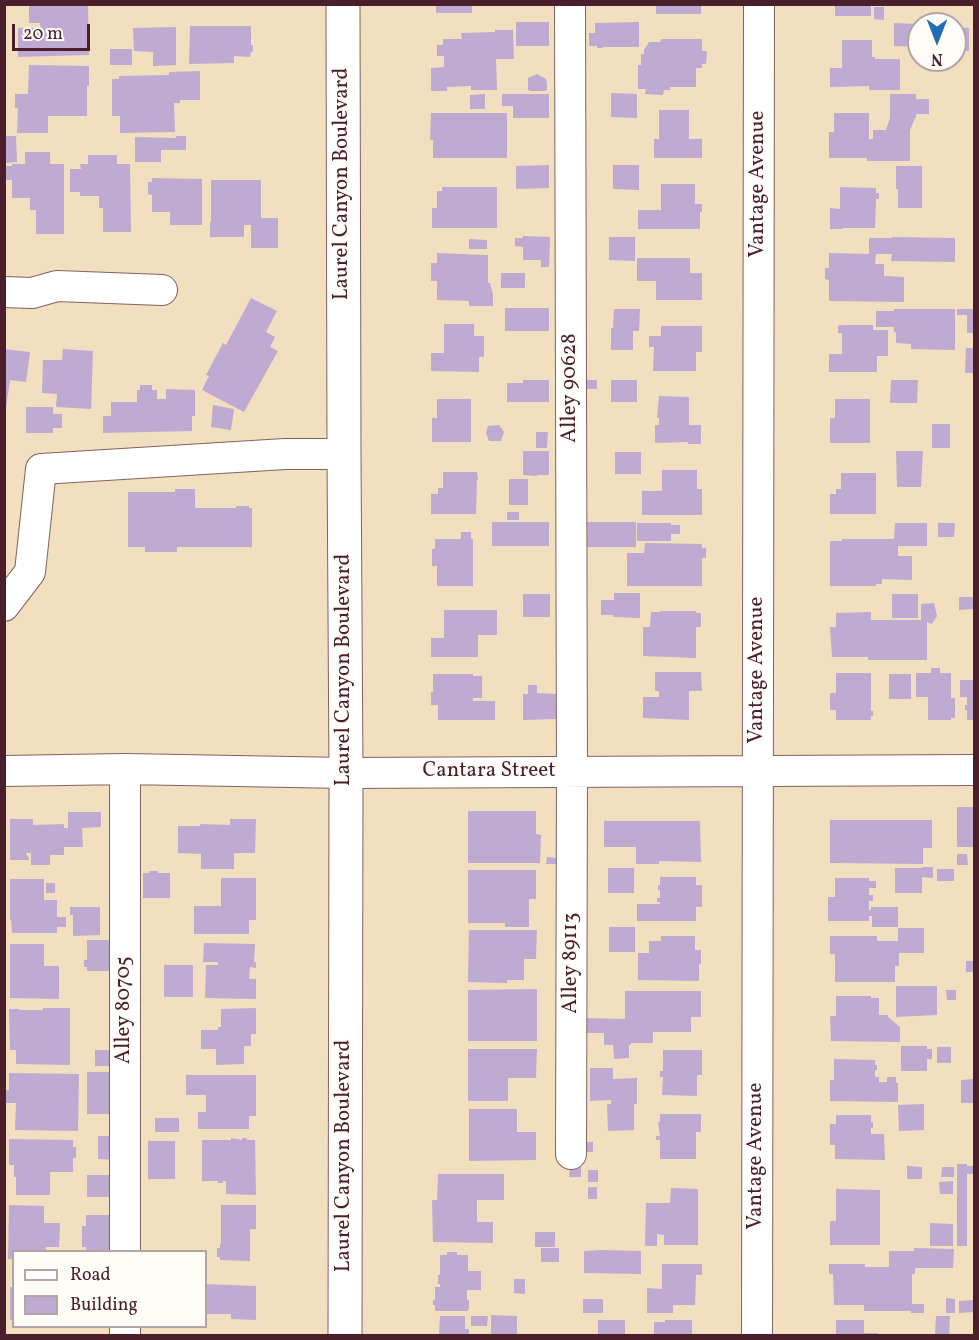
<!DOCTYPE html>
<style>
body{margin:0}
#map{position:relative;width:979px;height:1340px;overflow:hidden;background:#f1dfc0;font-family:Vollkorn,serif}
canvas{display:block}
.frame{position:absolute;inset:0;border:6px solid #4a1f2b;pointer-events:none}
.legend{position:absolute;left:12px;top:1250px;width:195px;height:78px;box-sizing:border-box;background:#fdfcf7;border:2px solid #b5a4a5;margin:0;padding:8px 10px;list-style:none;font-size:18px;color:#4a1f2b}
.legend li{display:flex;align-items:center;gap:12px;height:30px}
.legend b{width:30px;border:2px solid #b5a4a5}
.north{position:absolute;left:907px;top:12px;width:60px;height:60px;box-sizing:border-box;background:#fdfcf7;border:2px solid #b5a4a5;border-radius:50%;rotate:180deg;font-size:16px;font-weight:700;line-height:24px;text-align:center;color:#4a1f2b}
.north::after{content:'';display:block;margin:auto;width:21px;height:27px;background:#1f6fb2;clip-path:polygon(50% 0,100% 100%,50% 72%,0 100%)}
.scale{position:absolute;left:12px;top:24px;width:78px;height:27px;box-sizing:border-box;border:3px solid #4a1f2b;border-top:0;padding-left:8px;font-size:18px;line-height:21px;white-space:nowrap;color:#4a1f2b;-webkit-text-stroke:4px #fdfcf7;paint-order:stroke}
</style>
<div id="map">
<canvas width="979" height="1340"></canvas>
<div class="frame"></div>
<ul class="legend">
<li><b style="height:8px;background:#fff"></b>Road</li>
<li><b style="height:16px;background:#bfaad2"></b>Building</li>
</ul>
<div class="north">N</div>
<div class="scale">20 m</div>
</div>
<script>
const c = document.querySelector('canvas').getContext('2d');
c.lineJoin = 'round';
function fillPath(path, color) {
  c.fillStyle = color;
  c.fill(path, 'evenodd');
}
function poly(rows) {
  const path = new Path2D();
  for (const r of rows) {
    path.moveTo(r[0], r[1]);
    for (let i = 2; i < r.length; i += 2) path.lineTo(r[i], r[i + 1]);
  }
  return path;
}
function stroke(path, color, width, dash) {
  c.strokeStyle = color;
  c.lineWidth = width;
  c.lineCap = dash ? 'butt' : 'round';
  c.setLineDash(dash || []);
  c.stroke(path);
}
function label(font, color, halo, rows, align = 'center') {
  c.font = font + ' Vollkorn,serif';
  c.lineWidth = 4.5;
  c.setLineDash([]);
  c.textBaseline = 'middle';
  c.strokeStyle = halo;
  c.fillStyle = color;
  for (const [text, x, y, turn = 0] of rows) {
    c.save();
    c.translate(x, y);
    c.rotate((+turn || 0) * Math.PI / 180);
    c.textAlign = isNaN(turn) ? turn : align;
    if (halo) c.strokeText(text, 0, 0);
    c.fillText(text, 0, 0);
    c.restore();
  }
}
const building = poly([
 [29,4,88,4,89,55,18,57,18,28,37,28,37,32,41,32,40,23,29,23],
 [436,4,472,4,472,13,436,13],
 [656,4,701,4,701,14,656,14],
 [835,4,871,4,871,16,835,16],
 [874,7,884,7,884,20,874,19],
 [516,22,549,22,549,46,516,46],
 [639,22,639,47,603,47,603,48,597,48,597,46,589,46,589,33,595,33,595,23],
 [894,23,919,24,919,47,894,46],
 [190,26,251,26,251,45,253,45,253,52,251,52,250,57,234,56,234,63,189,64],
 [176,27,176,65,153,66,153,52,134,51,133,28],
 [957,27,969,28,969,51,956,51],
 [495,30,513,30,514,59,496,59,497,90,471,90,471,86,447,87,447,91,431,91,431,68,444,67,444,56,437,56,437,45,443,45,443,39,462,39,461,33,495,32],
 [661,39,702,39,702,51,707,51,706,64,702,64,702,68,696,68,696,87,670,87,670,90,664,90,663,95,645,94,646,89,638,89,638,65,641,65,641,54,644,54,644,50,649,42,660,42],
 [842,40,872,40,872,57,875,57,875,59,900,59,900,90,869,90,869,86,830,87,830,68,842,68],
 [110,49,132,49,132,65,110,65],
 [29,65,89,66,89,86,87,86,87,116,48,116,48,133,17,133,18,108,15,108,15,94,28,94],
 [200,71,200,100,180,100,180,103,174,103,175,132,120,133,120,116,112,116,112,79,119,79,119,76,169,75,169,72],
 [537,74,546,79,547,84,547,90,544,91,531,91,528,90,528,78],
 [611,93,637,94,637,118,611,117],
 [485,94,485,109,470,109,470,95],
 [502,94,549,94,549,118,513,118,513,106,502,106],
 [890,94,916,94,916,99,929,99,929,114,916,114,916,118,915,118,910,130,910,161,867,161,867,158,829,158,829,132,834,132,834,113,869,113,869,139,873,139,873,130,886,130,890,118],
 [659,110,689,110,689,139,702,139,702,158,654,158,654,139,659,139],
 [431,113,507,113,507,158,433,158,433,140,430,140],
 [4,136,16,136,17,162,4,163],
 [176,136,186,136,186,150,161,150,161,162,135,162,135,137,176,138],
 [25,152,50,152,50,164,64,164,64,234,36,234,36,210,30,210,30,198,12,198,12,180,4,180,4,166,12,166,12,164,25,164],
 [88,155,117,155,117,164,130,164,131,232,103,232,103,208,99,208,99,196,80,196,80,192,70,192,70,169,81,169,80,164,88,164],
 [549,165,549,188,516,189,516,166],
 [613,165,639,165,639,190,613,189],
 [896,166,922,166,922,208,898,208,898,189,896,189],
 [152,178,202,179,202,225,170,225,170,212,152,212,152,195,148,194,148,182,152,182],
 [211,180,261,180,261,218,278,218,278,248,251,248,251,225,244,225,244,237,210,237,210,222,211,222],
 [661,184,695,184,695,204,702,204,702,212,700,212,700,229,638,229,638,210,661,210],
 [442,187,497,187,497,228,432,228,432,208,437,208,437,191,442,191],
 [840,187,876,188,876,193,879,193,879,199,876,199,875,228,843,228,843,229,830,229,830,208,840,209],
 [523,236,550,237,549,267,541,267,541,260,523,260,523,247,515,246,515,238,523,238],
 [609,237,635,237,635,261,609,260],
 [892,237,955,238,955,262,891,261,892,254,876,254,875,264,884,264,884,276,904,277,904,302,829,301,829,280,825,279,825,268,829,268,829,253,869,254,869,238,892,238],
 [469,239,487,240,487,249,469,249],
 [437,253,488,255,488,283,490,283,493,295,493,306,469,306,469,301,437,300,437,281,431,281,431,263,437,263],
 [637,258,690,258,690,273,702,273,702,300,656,300,656,281,637,281],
 [501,273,525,273,525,288,501,288],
 [251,298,277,311,266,332,275,337,270,347,278,351,244,412,202,390,209,376,206,375,223,343,226,345],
 [505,308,549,308,549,331,505,331],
 [614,309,640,309,639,331,633,331,633,350,611,350,611,328,613,328],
 [894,309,955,309,955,350,911,349,911,344,896,343,896,332,894,332,894,327,876,327,876,311,894,311],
 [957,309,974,309,974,333,967,333,967,315,957,315],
 [444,324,474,324,474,336,484,336,484,357,479,357,479,372,431,371,431,353,444,353],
 [842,325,873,325,873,330,888,330,888,356,877,356,877,372,829,372,829,354,842,354,842,333,838,333,838,326],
 [661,326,702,326,702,352,696,352,696,371,653,371,654,347,649,347,649,336,661,336],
 [966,348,974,348,974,373,965,373],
 [4,349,30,352,26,382,10,380,6,408,4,408],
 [63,349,93,351,91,409,56,407,57,394,42,393,43,360,62,360],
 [523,380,549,380,549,402,507,402,507,383,523,383],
 [584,380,597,380,597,389,585,389],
 [611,380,637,380,637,402,611,402],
 [891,380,918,380,917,403,890,403],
 [140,385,152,385,152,390,157,390,157,399,166,399,166,389,195,390,195,416,192,416,192,431,103,433,103,416,111,416,111,402,137,402,137,390,140,390],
 [659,396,689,397,689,425,701,425,701,444,688,444,688,442,655,443,655,425,659,425,659,418,657,418],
 [437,399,471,399,471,442,432,442,432,418,437,418],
 [835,399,870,399,870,443,830,443,830,418,835,418],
 [213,405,234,409,231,430,211,427],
 [26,407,53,407,53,414,62,414,62,428,53,428,53,433,26,433],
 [932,424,950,424,950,448,932,448],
 [499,425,504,432,501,441,489,441,486,433,488,426],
 [536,432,548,432,547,448,536,448],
 [523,451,549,451,549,475,537,475,537,476,523,475],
 [896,451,923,451,921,487,897,487],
 [615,452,641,452,641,474,615,474],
 [662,470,697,470,697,489,702,489,702,515,642,515,642,491,662,491],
 [443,472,477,472,478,480,477,480,476,514,431,514,431,494,438,494,438,488,443,488],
 [841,473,876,473,876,514,830,514,830,494,836,494,836,489,841,489],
 [509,479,528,479,528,505,509,505],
 [175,489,195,489,195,508,236,508,236,506,249,506,249,508,252,508,252,547,177,547,177,552,145,552,145,547,128,547,128,492,175,492],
 [507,512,519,512,519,520,507,520],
 [492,522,549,522,549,546,492,546],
 [582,522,636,522,636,547,582,547],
 [637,523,671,523,671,525,680,525,680,534,671,534,671,541,637,541],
 [895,523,927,523,927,546,898,546,898,556,912,556,912,580,882,579,882,584,876,584,876,586,830,586,830,541,842,541,842,539,894,539],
 [938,523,955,523,954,537,938,537],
 [461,532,471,532,471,539,473,539,473,586,437,586,437,566,432,566,432,549,435,549,435,539,461,539],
 [645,543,702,544,702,548,706,548,706,558,702,558,702,586,627,586,627,553,644,553],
 [614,593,640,593,640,618,613,617,613,615,601,615,601,600,614,600],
 [523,594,550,594,550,617,523,617],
 [892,594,918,594,918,618,892,618],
 [959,597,974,597,974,609,959,610],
 [934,603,937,616,932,624,927,622,927,660,868,660,868,657,832,657,830,627,836,627,836,613,871,612,871,620,921,620,921,604],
 [444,610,497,610,497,635,478,635,478,657,431,657,431,638,444,638],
 [660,611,696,611,696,613,701,613,701,627,696,627,696,658,643,656,643,627,650,627,651,612,660,612],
 [931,668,940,668,940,673,951,673,951,698,955,698,955,718,951,718,951,720,928,720,928,697,916,697,916,673,931,673],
 [655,672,701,672,702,691,689,691,689,720,643,718,643,697,659,697,659,691,655,691],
 [836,673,871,673,871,711,873,711,873,716,871,716,871,720,836,720,836,710,830,710,830,693,836,693],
 [433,674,473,674,473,676,482,676,482,698,473,698,473,701,495,701,495,720,438,720,438,705,431,705,431,692,433,692],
 [889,674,911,674,911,699,889,699],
 [960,680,974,680,974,720,967,720,967,710,965,710,965,705,967,705,967,697,960,697],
 [528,685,537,685,537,693,556,694,556,719,523,720,523,694,528,694],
 [957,807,974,807,974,847,957,847],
 [468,811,536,811,536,834,541,835,540,863,468,863],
 [68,812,101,812,101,827,82,828,83,847,64,847,64,855,50,855,50,865,31,865,31,853,26,853,27,856,28,856,29,860,10,860,10,819,33,819,33,825,64,824,64,828,68,828],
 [230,819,256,819,255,853,234,853,234,869,201,869,201,854,178,853,178,826,200,826,200,824,230,825],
 [830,820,932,820,932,848,923,848,923,864,830,863],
 [604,821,700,821,701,862,659,861,659,864,636,864,636,847,604,847],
 [957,854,967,854,968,865,957,865],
 [547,857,557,858,557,864,546,864],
 [922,867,933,867,933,878,922,877,922,893,895,893,895,868,922,868],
 [608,868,634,868,634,893,608,893],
 [937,869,954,869,954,881,937,881],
 [468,870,536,870,536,899,529,899,529,927,505,927,505,923,468,923],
 [149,871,158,871,158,873,170,873,170,898,143,898,143,873,149,873],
 [660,877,696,877,696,885,702,885,702,907,696,907,696,921,637,921,637,904,660,904,660,902,657,902,657,898,660,898,660,890,658,890,658,885,660,885],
 [221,878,256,878,256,920,249,920,249,934,194,934,194,906,221,906],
 [835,878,869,878,869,881,876,881,876,888,869,888,869,895,873,895,873,901,869,901,869,910,871,910,871,907,898,907,898,927,872,927,872,916,869,916,869,921,828,921,828,897,835,897],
 [10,879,44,879,44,900,57,900,57,917,66,917,66,927,57,927,57,933,12,933,11,920,10,920],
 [46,883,55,883,55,893,46,893],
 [70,907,100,907,100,935,73,936,73,915,70,915],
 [609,927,635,927,635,952,609,952],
 [898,928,924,928,924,953,899,953,899,966,895,966,895,982,835,982,835,954,830,954,830,936,877,936,877,941,898,941],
 [469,930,537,930,536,959,524,959,524,980,507,980,507,983,468,982],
 [661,936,695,936,695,950,701,950,701,964,699,964,699,981,638,980,638,953,649,953,649,941,661,941],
 [87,940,113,940,113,971,87,971,87,967,84,967,84,960,87,960],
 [204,943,255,944,254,962,256,962,256,968,250,967,249,979,256,979,256,999,205,998,206,965,218,965,218,962,203,962],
 [10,944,44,944,44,966,59,966,59,999,10,998],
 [966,961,974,961,974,972,966,972],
 [164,965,193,965,193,997,164,997],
 [896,986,937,986,937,1015,896,1017],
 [537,989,537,1041,468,1041,468,990],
 [946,990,956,990,956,1000,947,1000],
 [625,991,701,991,701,1017,691,1017,691,1032,653,1032,653,1043,631,1043,631,1045,629,1045,629,1058,614,1059,613,1045,604,1045,604,1033,583,1033,583,1018,625,1019],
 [836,996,871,996,871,998,879,998,879,1015,888,1015,888,1017,900,1027,900,1042,831,1041,830,1016,836,1016],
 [43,1008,70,1008,70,1065,16,1064,16,1050,10,1050,9,1009,19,1009,19,1010,43,1010],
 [256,1008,256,1034,251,1034,251,1046,244,1046,244,1064,216,1065,216,1049,201,1049,201,1030,218,1030,218,1027,221,1027,221,1009],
 [901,1046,927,1046,927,1049,932,1049,932,1059,927,1059,927,1071,901,1071],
 [937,1047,951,1047,951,1063,937,1063],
 [468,1049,537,1049,536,1078,508,1078,508,1101,468,1101],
 [95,1050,112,1050,112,1066,95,1066],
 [663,1050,702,1050,702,1075,697,1075,697,1096,662,1095,663,1077,660,1077,660,1071,663,1071],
 [834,1059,875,1060,875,1065,877,1065,877,1070,875,1070,875,1077,879,1077,879,1082,887,1082,887,1077,896,1077,896,1083,898,1083,898,1102,830,1101,830,1080,834,1080],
 [590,1068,613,1068,613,1079,637,1078,637,1104,634,1104,634,1130,608,1131,607,1104,611,1104,611,1100,590,1101],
 [87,1072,115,1072,115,1114,87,1114],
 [9,1073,79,1074,78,1131,15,1130,16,1103,6,1103,6,1090,9,1090],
 [186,1075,256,1075,256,1116,249,1116,249,1129,198,1129,198,1112,206,1112,206,1095,186,1095],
 [974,1079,974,1103,961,1103,961,1080],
 [924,1104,924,1130,899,1131,898,1105],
 [469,1109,517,1109,517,1132,536,1132,536,1160,469,1161],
 [660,1114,701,1114,701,1132,696,1132,696,1159,660,1159,660,1140,656,1140,656,1136,660,1136,658,1122,660,1122],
 [836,1115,871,1115,871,1122,873,1122,873,1128,871,1128,871,1134,884,1134,885,1160,835,1159,835,1145,830,1145,830,1124,836,1124],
 [155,1118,179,1118,179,1132,155,1132],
 [98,1136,116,1136,116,1160,98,1159],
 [231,1138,242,1140,242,1138,247,1138,247,1140,255,1140,256,1195,226,1194,226,1181,223,1181,223,1183,218,1183,218,1181,202,1181,202,1140,231,1140],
 [9,1139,73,1140,73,1147,76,1147,76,1158,73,1158,73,1172,50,1172,50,1195,16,1195,16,1177,14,1177,14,1165,9,1165],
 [148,1141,175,1141,175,1179,148,1179],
 [583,1142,593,1142,593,1152,583,1152],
 [957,1164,967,1164,967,1166,974,1166,974,1174,967,1174,967,1246,957,1246],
 [570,1165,581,1165,581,1177,569,1177],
 [907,1166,922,1167,922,1179,907,1179],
 [942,1167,954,1167,954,1177,941,1177],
 [588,1170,598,1170,598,1182,588,1182],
 [438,1174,504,1174,504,1200,477,1200,477,1222,493,1222,493,1243,433,1242,432,1200,437,1200],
 [87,1175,114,1175,113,1197,87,1197],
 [953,1181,953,1194,940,1194,939,1182],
 [588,1187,597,1187,597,1199,588,1199],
 [671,1188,698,1189,698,1245,664,1245,664,1235,657,1234,657,1246,645,1246,646,1203,670,1203],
 [836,1189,880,1190,880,1245,830,1245,830,1221,836,1221],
 [9,1205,44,1206,44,1223,60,1223,59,1247,46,1247,46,1252,14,1252,14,1259,8,1259],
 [221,1205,256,1205,256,1229,250,1229,250,1261,220,1260,220,1257,217,1257,217,1248,220,1248,220,1244,221,1244],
 [86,1215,112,1215,113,1252,86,1252,86,1247,82,1247,82,1226,86,1226],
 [930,1223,953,1224,953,1246,930,1246],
 [535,1232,555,1232,555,1247,535,1247],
 [541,1248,559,1248,559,1262,541,1262],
 [914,1248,954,1249,953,1268,915,1268,915,1274,912,1274,912,1304,924,1304,924,1313,911,1313,911,1311,864,1311,864,1305,834,1305,833,1274,829,1274,829,1264,865,1264,865,1267,889,1267,889,1251,914,1251],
 [602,1250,641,1251,641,1274,584,1273,584,1251],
 [447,1252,457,1252,457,1255,468,1255,468,1271,481,1271,481,1290,467,1290,467,1300,469,1300,469,1309,468,1309,468,1311,435,1311,435,1305,433,1305,433,1300,435,1300,435,1287,440,1287,440,1284,438,1284,438,1275,440,1275,440,1255,447,1255],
 [662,1264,702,1264,702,1275,696,1275,695,1305,673,1305,673,1313,647,1313,647,1288,662,1289],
 [514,1279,525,1279,525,1294,514,1293],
 [206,1284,256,1286,256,1320,231,1319,231,1314,206,1314],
 [10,1287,14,1287,14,1320,10,1320],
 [946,1298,955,1299,955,1313,946,1313],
 [583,1299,603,1299,603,1313,583,1313],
 [974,1300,974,1312,959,1313,959,1301],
 [491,1315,517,1316,517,1336,491,1336],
 [440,1316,465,1316,465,1329,469,1329,469,1336,439,1336],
 [471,1316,488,1316,487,1326,471,1326],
 [936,1316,950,1316,949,1336,935,1336],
 [598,1320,625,1320,625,1336,598,1336],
 [665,1320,692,1320,692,1336,654,1336,654,1322,665,1322],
 [836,1320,864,1320,864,1333,878,1333,878,1336,836,1336]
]);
const minor = poly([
 [570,4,572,772,571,1154],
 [4,292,32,293,57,286,162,290],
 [4,606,30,572,41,469,285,454,344,454],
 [125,769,125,1252],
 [4,771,125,769,346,773,974,770],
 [125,1326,125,1336],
 [757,1336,759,4]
]);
const major = poly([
 [343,4,344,454,346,773,345,1336]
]);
const streetNames = [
 ["Laurel Canyon Boulevard",343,184,-90],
 ["Vantage Avenue",759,184,-90],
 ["Alley 90628",571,388,-90],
 ["Laurel Canyon Boulevard",345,670,-90],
 ["Vantage Avenue",758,670,-90],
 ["Cantara Street",489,772],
 ["Alley 89113",572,963,-90],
 ["Alley 80705",125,1010,-90],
 ["Laurel Canyon Boulevard",345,1156,-90],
 ["Vantage Avenue",757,1156,-90]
];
fillPath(building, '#bfaad2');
stroke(minor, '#84625f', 32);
stroke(major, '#84625f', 35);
stroke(minor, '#fff', 30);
stroke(major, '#fff', 33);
label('21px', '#4a1f2b', '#fdfcf7', streetNames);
</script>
